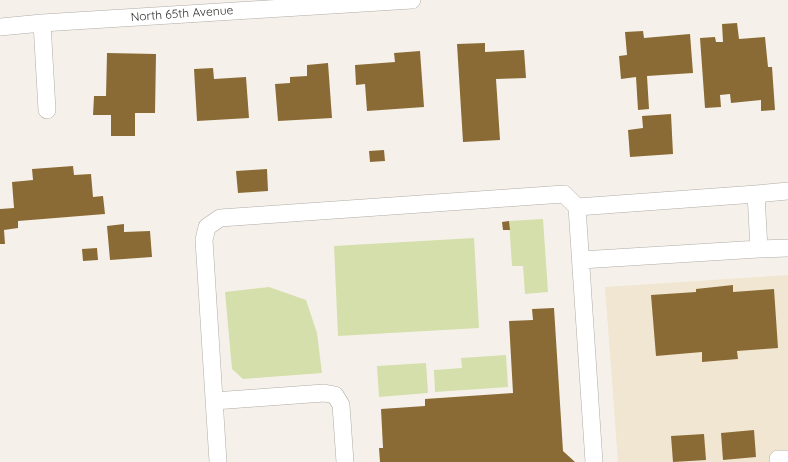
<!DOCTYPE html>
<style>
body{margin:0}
canvas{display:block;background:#f5f1ea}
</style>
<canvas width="788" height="462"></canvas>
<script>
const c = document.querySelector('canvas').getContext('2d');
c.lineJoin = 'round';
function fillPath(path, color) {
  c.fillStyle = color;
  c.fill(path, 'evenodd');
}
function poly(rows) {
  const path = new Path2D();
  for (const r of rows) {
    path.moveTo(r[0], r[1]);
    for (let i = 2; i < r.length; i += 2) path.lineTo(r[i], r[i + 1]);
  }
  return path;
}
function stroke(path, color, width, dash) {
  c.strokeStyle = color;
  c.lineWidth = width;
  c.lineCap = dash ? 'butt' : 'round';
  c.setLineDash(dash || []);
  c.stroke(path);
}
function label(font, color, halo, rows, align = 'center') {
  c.font = font + ' Quicksand,sans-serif';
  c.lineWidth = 4;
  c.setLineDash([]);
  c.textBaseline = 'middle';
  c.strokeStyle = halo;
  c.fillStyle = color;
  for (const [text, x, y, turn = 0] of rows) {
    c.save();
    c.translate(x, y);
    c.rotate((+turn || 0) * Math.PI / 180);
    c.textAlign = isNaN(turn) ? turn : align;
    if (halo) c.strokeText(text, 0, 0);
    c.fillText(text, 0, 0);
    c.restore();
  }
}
const commercial = poly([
 [788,275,788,462,618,462,605,287]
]);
const green = poly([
 [543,219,548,292,525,294,523,266,512,266,509,221],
 [474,238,479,328,338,336,334,246],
 [269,287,306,300,317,333,322,373,243,379,232,369,225,292],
 [506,355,508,387,435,392,434,370,462,368,461,358],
 [426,363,428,393,379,397,377,366]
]);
const building = poly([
 [737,23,739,39,765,37,768,67,772,67,775,110,761,111,761,100,731,103,730,94,720,95,721,107,705,108,700,38,715,37,716,42,723,42,722,24],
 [643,31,644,38,690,34,693,73,647,76,649,109,638,110,636,77,621,79,619,56,627,55,625,32],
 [485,43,485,52,524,50,526,78,496,79,500,140,463,142,457,44],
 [420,51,424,107,367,111,365,84,356,85,355,65,395,62,394,53],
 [107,53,156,54,155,113,135,113,135,136,111,136,111,115,93,115,94,96,106,96],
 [328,63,332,118,278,121,275,84,290,83,290,77,307,76,307,65],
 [213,68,214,79,246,77,249,118,197,121,194,69],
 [671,114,673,154,630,157,628,130,643,128,642,116],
 [384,150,385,161,370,162,369,151],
 [73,166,74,175,91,174,93,197,103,196,105,214,18,221,18,228,4,230,5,244,0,244,0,209,14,208,12,182,33,180,32,169],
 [267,169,268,191,238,193,236,171],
 [509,221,510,230,503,230,502,222],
 [124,224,124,232,150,231,152,257,110,260,107,226],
 [97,248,98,260,83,261,82,249],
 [733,285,733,292,774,289,778,348,737,351,738,359,702,362,702,352,656,356,651,295,696,292,696,289],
 [554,308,563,451,575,462,380,462,379,448,383,448,381,409,425,406,425,399,513,393,509,321,533,320,532,309],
 [754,430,756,457,723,460,721,433],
 [704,434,706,460,673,462,671,436]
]);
const minor = poly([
 [42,23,47,110],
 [0,27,42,23,412,0],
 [756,194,759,249],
 [577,207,756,194,788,191],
 [581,260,759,249,788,248],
 [214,401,324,393,335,395,341,405,345,462],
 [778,459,788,459],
 [218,462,204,240,207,227,220,218,564,194,577,207,594,462]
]);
const streetNames = [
 ["North 65th Avenue",182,14,-4]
];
fillPath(commercial, '#f1e6d1');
fillPath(green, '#d5dfab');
fillPath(building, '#8b6b35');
stroke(minor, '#b0aca6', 18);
stroke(minor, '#fff', 17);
label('12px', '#2d2b29', '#fff', streetNames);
</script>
